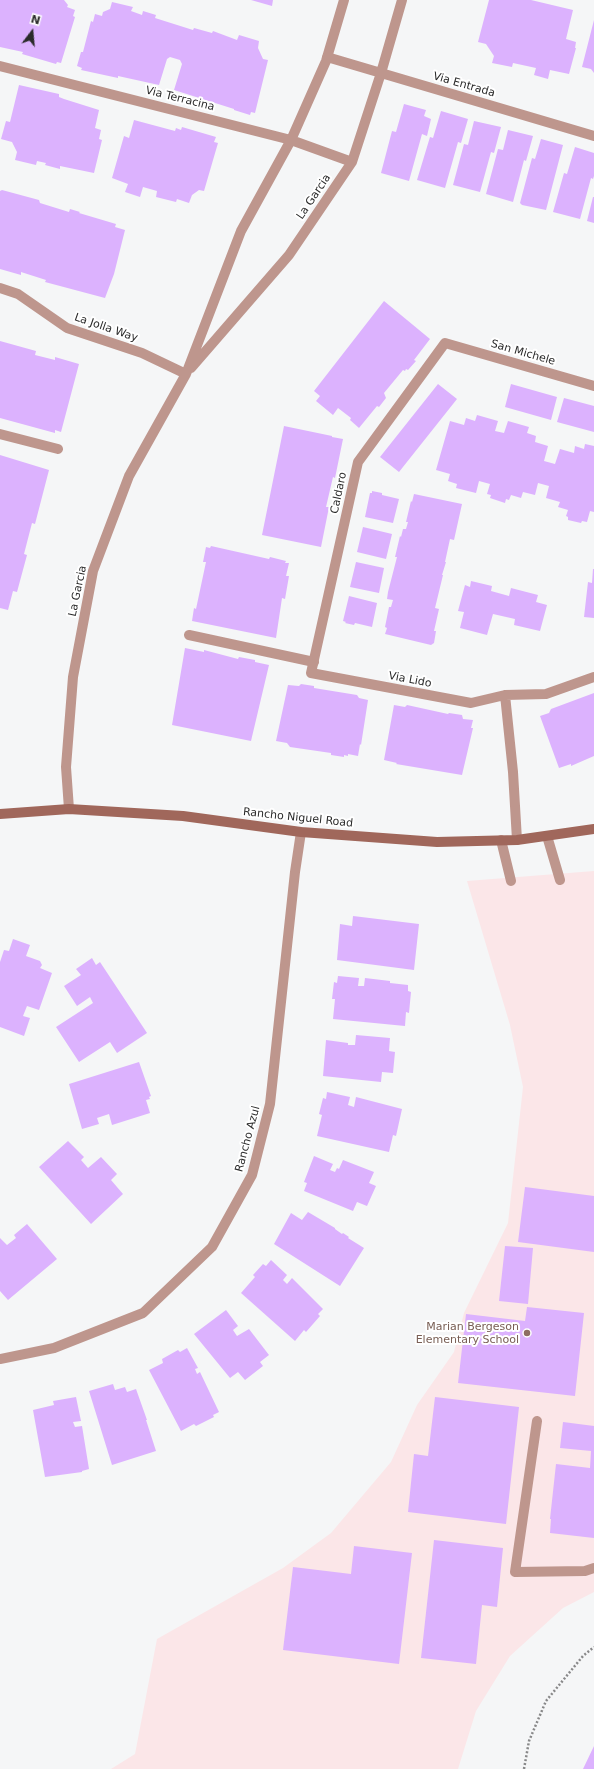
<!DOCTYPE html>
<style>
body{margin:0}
#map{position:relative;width:594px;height:1769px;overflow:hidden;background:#f5f6f7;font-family:"DejaVu Sans",sans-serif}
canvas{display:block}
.north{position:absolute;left:12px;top:12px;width:40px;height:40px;-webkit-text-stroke:3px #fff;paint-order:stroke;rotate:16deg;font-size:11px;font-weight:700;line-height:16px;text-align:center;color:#2a2a2a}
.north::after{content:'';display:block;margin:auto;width:14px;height:18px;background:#2a2a2a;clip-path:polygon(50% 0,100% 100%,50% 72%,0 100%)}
</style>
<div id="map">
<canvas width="594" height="1769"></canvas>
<div class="north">N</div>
</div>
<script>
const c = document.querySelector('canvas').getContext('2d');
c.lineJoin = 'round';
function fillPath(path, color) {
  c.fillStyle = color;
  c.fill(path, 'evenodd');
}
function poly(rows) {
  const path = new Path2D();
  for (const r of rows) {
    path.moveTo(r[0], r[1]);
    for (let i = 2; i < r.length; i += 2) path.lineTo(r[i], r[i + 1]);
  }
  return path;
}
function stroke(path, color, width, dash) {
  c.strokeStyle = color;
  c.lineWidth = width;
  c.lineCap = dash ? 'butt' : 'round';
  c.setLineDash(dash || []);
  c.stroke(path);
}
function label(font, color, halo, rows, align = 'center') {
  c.font = font + ' "DejaVu Sans",sans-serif';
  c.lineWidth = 4;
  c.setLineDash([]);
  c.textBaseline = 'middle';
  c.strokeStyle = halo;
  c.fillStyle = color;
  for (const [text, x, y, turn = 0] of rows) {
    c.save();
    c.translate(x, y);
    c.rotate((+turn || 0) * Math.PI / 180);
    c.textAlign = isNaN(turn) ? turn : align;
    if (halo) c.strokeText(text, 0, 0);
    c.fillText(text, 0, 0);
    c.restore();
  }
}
const education = poly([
 [594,871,594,1592,563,1608,510,1656,476,1711,458,1769,111,1769,135,1754,157,1639,283,1568,331,1533,391,1462,417,1405,454,1352,464,1313,508,1223,523,1087,510,1025,467,881]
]);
const building = poly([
 [0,0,64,0,68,5,67,7,75,10,73,16,75,17,61,63,57,62,56,64,22,54,23,52,0,47],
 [251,0,273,0,272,6],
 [489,0,531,0,573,10,566,39,576,42,575,48,576,48,569,74,550,70,548,79,534,75,536,68,513,63,512,67,492,63,494,56,486,44,478,42],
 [112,2,133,7,131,11,142,15,143,11,156,15,155,18,193,30,194,28,212,33,213,31,237,40,239,35,259,41,258,48,263,59,268,60,255,113,251,112,250,115,234,110,234,109,174,90,182,64,180,60,170,57,167,59,159,85,118,76,118,78,81,70,82,68,77,66,81,52,83,52,91,21,93,22,95,14,102,16,103,12,110,9],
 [594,20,594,73,591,69,582,67],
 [19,85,59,94,59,97,64,99,99,110,95,128,101,130,99,139,102,140,94,173,60,166,60,169,45,165,46,163,37,161,36,165,15,160,17,152,12,142,1,139,6,121,10,122],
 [404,104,426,110,424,116,431,119,427,136,422,134,409,181,381,173,392,131,396,132],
 [441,111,468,119,461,143,458,142,445,188,417,180,430,137,433,138],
 [134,120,175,131,176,128,181,130,182,127,216,137,214,142,218,143,204,191,199,190,192,195,189,203,177,199,176,202,156,197,157,191,143,187,140,197,125,192,128,184,112,178,124,136,129,138],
 [474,121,501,127,494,153,491,152,480,192,453,185,464,144,468,145],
 [508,130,533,136,526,161,524,160,513,202,486,194,498,149,503,150],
 [541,139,563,145,546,210,522,205,520,203,532,158,535,159],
 [575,147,594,153,594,176,593,179,591,178,580,219,553,212,564,173,567,174],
 [2,190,39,200,40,203,69,212,70,209,80,212,79,213,116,224,115,227,125,230,114,274,105,298,45,282,46,280,21,272,21,275,0,269,0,191],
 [593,197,594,197,594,223,587,221],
 [384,301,430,339,414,360,416,361,408,370,406,369,405,371,403,370,384,393,386,398,379,407,377,406,359,428,350,420,351,418,338,408,333,415,316,401,320,396,314,391],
 [0,341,36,351,35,355,55,360,55,357,79,364,61,432,55,430,55,433,0,418],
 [438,384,457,399,399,472,380,457],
 [511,384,557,397,551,420,505,407],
 [564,398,594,406,594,432,557,422],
 [477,415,498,421,495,431,504,433,508,421,529,427,527,433,536,436,535,442,548,446,544,461,555,464,560,449,574,453,575,446,584,449,585,444,594,446,594,512,590,511,587,522,582,521,581,523,568,520,568,517,566,516,568,510,558,507,560,502,546,498,549,486,538,483,535,495,523,492,521,498,511,495,509,500,506,499,505,503,490,498,491,495,487,494,490,484,479,481,476,493,456,488,457,484,448,481,450,474,436,470,450,421,464,425,466,418,475,421],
 [284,426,332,436,332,437,343,439,335,478,333,477,326,507,329,507,321,547,262,535],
 [0,455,49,470,35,524,32,523,24,554,27,555,17,592,13,591,8,610,0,608],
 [372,491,382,493,382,495,399,499,393,523,365,517,370,493,372,493],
 [414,494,462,504,454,540,450,539,445,562,446,562,442,575,443,575,435,608,439,609,434,631,436,631,434,643,431,645,385,634,387,628,385,627,389,607,391,607,393,600,387,599,388,592,397,557,395,557,400,536,401,537,403,529,406,529,408,522,406,522,411,501,412,502],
 [363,527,392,534,386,559,357,552],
 [211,546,269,559,270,557,286,561,285,563,289,563,286,576,289,576,285,599,282,598,276,638,192,621,194,608,196,609,206,562,203,562,206,547,210,548],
 [356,562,384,568,379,593,350,587],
 [593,569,594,569,594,618,584,617,588,582,592,583],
 [471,581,492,586,491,591,509,596,511,588,538,595,536,602,547,605,540,631,514,625,515,619,493,614,487,635,460,628,464,612,458,611,465,585,470,587],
 [349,596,377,603,372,627,355,623,354,625,345,623,346,622,343,621],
 [185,648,204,652,204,650,238,659,239,657,255,660,255,662,269,665,251,741,172,725],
 [301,684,314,686,314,688,357,695,359,698,368,700,361,745,360,744,358,756,348,754,348,756,344,755,344,757,331,755,331,753,290,747,287,743,276,741,288,685,299,686],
 [594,693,594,756,571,766,571,764,559,768,540,716,549,713,551,709],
 [394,705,405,707,407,705,448,714,449,713,462,715,463,719,473,720,471,728,473,728,462,775,396,764,397,763,384,760],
 [353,916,419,924,414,970,337,960,340,924,352,926],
 [13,939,30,945,26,956,40,961,42,965,40,968,52,973,39,1010,27,1006,23,1016,30,1018,24,1036,0,1027,0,962,4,950,9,951],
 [92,958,96,965,100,962,147,1033,117,1053,110,1042,79,1062,56,1027,93,1003,90,997,77,1006,64,986,81,975,76,969],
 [338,976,359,978,358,986,364,986,365,978,390,981,390,983,408,985,408,991,411,992,409,1013,406,1012,405,1026,333,1019,335,999,332,999,334,982,337,983],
 [356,1035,390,1038,389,1051,395,1052,393,1073,382,1072,381,1082,323,1076,326,1040,348,1043,348,1045,355,1045],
 [139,1062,151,1096,149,1097,150,1099,146,1100,150,1113,112,1125,109,1114,97,1118,99,1124,82,1129,69,1084],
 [327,1092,350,1097,348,1105,354,1107,356,1097,402,1109,396,1136,393,1135,389,1152,317,1136,322,1115,319,1114,323,1098,326,1099],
 [68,1141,84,1157,81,1160,88,1168,101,1157,117,1174,111,1180,123,1194,91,1224,39,1167],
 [314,1156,333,1164,330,1170,335,1172,337,1168,339,1169,343,1160,374,1172,369,1183,376,1186,367,1206,357,1202,353,1211,304,1191,307,1183,304,1182],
 [525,1187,594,1196,594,1252,518,1242],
 [308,1212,335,1228,335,1229,342,1234,343,1233,349,1237,348,1238,364,1248,340,1286,274,1244,291,1213,302,1220],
 [27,1224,57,1259,8,1300,0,1291,0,1238,7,1245,16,1238,14,1235],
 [505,1246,533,1248,528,1304,499,1301],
 [271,1260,287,1275,283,1280,287,1284,292,1278,323,1309,318,1314,320,1316,306,1332,304,1330,295,1341,241,1293,255,1277,253,1275,263,1264,266,1266],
 [527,1307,584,1313,575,1396,458,1383,466,1314,525,1321],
 [226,1310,238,1326,233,1330,237,1336,249,1329,269,1355,260,1362,263,1366,245,1380,238,1372,230,1378,194,1334],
 [187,1348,198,1368,195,1369,197,1374,200,1372,219,1412,213,1415,214,1417,196,1426,194,1424,181,1431,149,1370,163,1363,162,1359,178,1350,180,1352],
 [113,1384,115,1390,125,1387,127,1392,136,1389,147,1420,146,1420,156,1451,112,1465,89,1391],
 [76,1397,81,1421,73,1422,75,1427,82,1426,89,1469,82,1471,82,1472,45,1477,33,1410,54,1405,53,1401],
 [435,1397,519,1407,506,1524,408,1512,414,1454,428,1456],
 [563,1422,594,1426,594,1538,550,1533,551,1519,550,1519,556,1464,590,1468,591,1451,560,1448],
 [434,1540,503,1548,497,1607,482,1605,476,1664,421,1658],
 [354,1546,412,1553,399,1664,283,1650,293,1567,351,1574],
 [594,1746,594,1769,583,1769]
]);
const path = poly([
 [524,1769,529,1741,546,1701,583,1656,594,1647]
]);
const lane = poly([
 [189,635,314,662],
 [547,836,560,880],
 [501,840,511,881],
 [537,1421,515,1572,585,1571,594,1568]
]);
const street = poly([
 [327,57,594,136],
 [0,66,291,140,352,162],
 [0,288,18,294,67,328,142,353,186,374],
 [191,368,289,255,352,162,381,73,402,0],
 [594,386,445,343,358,462,311,673,471,703,505,695,546,694,594,677],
 [0,434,58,449],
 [505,695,513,772,517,840],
 [69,809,66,767,73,677,93,571,129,476,186,374,241,231,291,140,326,61,344,0],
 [0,1359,54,1348,143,1313,212,1247,252,1175,270,1104,295,872,301,832]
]);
const secondary = poly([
 [0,814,69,809,183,816,301,832,437,842,517,840,594,829]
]);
const markers = [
 [527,1333,4,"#8d6e63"]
];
const streetNames = [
 ["Via Entrada",464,85,16],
 ["Via Terracina",180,99,14],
 ["La Garcia",314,197,-56],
 ["La Jolla Way",106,328,19],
 ["San Michele",523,353,16],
 ["Caldaro",339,493,-78],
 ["La Garcia",78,591,-78],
 ["Via Lido",410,680,11],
 ["Rancho Niguel Road",298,818,6],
 ["Rancho Azul",248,1139,-75]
];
const educationNames = [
 ["Marian Bergeson",519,1327],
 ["Elementary School",519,1340]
];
fillPath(education, '#fbe6e8');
fillPath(building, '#dcb2fe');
stroke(path, '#888889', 2.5, [2, 2]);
stroke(lane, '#be968d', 10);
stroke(street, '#be968d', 10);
stroke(secondary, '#a0675b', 10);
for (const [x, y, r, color] of markers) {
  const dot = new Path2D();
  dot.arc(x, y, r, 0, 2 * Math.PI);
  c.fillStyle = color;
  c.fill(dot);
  stroke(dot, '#fff', 1.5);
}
label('11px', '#2a2a2a', '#fff', streetNames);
label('11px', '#785e54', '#fff', educationNames, 'right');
</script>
